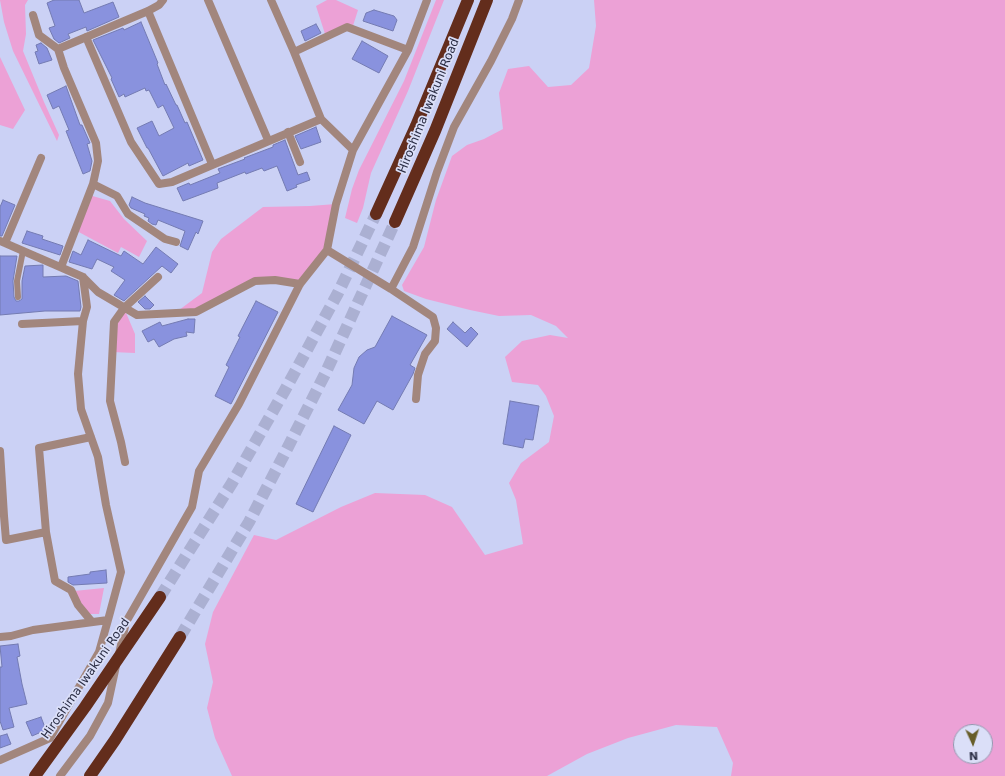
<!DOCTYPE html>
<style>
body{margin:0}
#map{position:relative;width:1005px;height:776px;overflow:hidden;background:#cbd1f5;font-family:"DejaVu Sans",sans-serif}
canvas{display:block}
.north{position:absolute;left:953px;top:724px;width:40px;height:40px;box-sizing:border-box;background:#dbdff8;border:1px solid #9498b0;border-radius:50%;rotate:177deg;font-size:11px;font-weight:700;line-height:16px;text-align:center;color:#2a2d44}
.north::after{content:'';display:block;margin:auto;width:14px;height:18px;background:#675d29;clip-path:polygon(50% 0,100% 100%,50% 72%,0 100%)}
</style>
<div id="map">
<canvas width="1005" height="776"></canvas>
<div class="north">N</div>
</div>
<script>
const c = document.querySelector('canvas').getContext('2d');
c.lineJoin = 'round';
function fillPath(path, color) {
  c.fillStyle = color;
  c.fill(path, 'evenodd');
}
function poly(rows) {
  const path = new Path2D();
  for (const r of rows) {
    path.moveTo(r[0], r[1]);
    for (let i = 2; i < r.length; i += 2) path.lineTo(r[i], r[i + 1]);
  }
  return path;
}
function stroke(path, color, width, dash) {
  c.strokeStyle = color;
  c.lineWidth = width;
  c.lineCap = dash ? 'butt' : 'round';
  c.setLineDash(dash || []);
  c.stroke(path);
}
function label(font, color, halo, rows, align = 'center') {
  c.font = font + ' "DejaVu Sans",sans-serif';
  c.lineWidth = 3.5;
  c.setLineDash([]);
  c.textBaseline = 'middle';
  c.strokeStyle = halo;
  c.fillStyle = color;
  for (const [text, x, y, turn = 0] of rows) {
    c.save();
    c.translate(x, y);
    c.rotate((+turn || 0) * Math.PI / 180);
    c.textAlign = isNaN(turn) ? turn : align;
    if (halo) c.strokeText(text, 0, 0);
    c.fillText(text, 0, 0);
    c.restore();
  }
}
const green = poly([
 [0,0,28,0,25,5,26,34,23,51,44,102,59,135,57,141,13,51,4,22],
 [327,0,336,0,358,10,352,29,326,37,316,6],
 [436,0,444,0,408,91,371,173,363,208,357,223,345,218,352,189,359,170,404,81],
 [594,0,1005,0,1005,776,731,776,733,763,717,727,676,725,628,738,587,754,547,776,232,776,215,738,207,708,213,682,205,644,213,612,254,535,276,540,341,507,375,493,425,495,452,507,485,555,523,544,516,500,509,483,521,463,549,442,554,416,546,396,538,385,512,382,505,357,522,341,550,335,568,338,556,326,531,315,499,316,470,310,426,299,404,291,402,285,424,247,436,200,452,156,467,145,484,139,503,129,499,93,508,69,529,66,548,87,571,85,589,68,596,26],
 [961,732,985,732,985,756,961,756],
 [0,57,25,110,13,129,0,125],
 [89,195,110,201,124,219,147,241,139,257,121,247,118,253,75,230],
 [336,204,327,250,300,284,255,281,196,312,175,313,202,293,212,252,221,239,263,207,310,206],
 [124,308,135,334,135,353,112,352,114,322],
 [104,588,99,614,89,614,80,605,74,591]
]);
const building = poly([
 [54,0,79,0,84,13,113,2,119,17,87,31,86,27,68,34,70,38,59,43,54,39,49,28,55,26,47,3,54,0],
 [374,10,394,16,397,20,393,31,363,21,366,13,374,10],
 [141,22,158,63,157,64,165,85,166,84,176,105,177,105,185,123,187,122,203,160,189,166,188,163,163,176,148,148,147,148,137,128,152,121,159,136,174,128,163,105,158,108,149,90,146,91,145,88,125,97,124,94,119,97,111,79,112,78,93,40,123,28,124,30,141,22],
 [316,24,321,33,305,41,301,31,316,24],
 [362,41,388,56,379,73,352,59,362,41],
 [41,43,47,48,52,60,39,64,35,52,38,51,36,45,41,43],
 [66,86,80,125,82,125,90,143,87,144,92,161,90,171,83,174,66,131,69,130,59,106,53,109,47,95,66,86],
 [316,127,321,142,301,149,295,136,316,127],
 [285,140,298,175,307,172,310,180,296,185,297,187,287,191,277,166,264,171,262,168,246,174,245,172,217,183,218,188,183,201,177,188,189,183,190,185,220,173,218,169,245,159,244,158,273,147,273,145,285,140],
 [132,197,145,203,203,221,198,234,196,232,188,250,180,246,185,231,158,220,156,225,152,224,148,221,149,218,144,216,145,214,131,208,129,205,132,197],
 [3,200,15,205,2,236,0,236,0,207,3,200],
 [27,231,43,236,42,239,63,246,60,255,22,243,27,231],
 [88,240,121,256,124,251,143,264,156,247,178,264,171,273,162,266,124,301,114,295,125,280,111,271,114,267,97,259,92,269,69,262,73,251,81,255,88,240],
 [0,256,17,256,13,281,14,297,16,301,19,301,22,299,22,281,25,266,43,265,43,277,66,276,78,281,81,307,80,311,45,311,0,315,0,256],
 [145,296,154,305,150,309,145,309,138,302,145,296],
 [256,301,278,312,231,404,215,396,229,367,226,365,240,337,238,336,256,301],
 [392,316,427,335,410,365,415,368,413,374,393,410,377,401,364,424,338,410,352,385,354,368,359,357,367,350,375,347,392,316],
 [188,319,195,319,194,333,186,332,187,336,174,339,159,347,154,339,148,342,142,331,160,322,162,326,188,319],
 [453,322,465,333,471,327,478,334,467,347,447,329,453,322],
 [510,401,539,406,533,440,525,439,523,448,503,444,510,401],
 [334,426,351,435,313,512,296,504,334,426],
 [106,570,107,583,73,585,68,582,68,577,90,574,90,572,106,570],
 [18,644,20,656,17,657,22,684,27,704,9,708,14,727,3,730,0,721,0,667,2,667,0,646,18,644],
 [41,717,46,730,32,736,26,722,41,717],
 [7,734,11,744,0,748,0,736,7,734]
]);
const motorwayTunnel = poly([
 [160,597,232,483,285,390,338,293,376,214],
 [180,637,249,522,288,447,326,372,395,222]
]);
const service = poly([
 [18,297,17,281,23,251]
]);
const minor = poly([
 [208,0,268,140],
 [271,0,294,52,321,119,353,150],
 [148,11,212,164],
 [33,15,39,35,58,49,148,11,159,5,163,0],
 [86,37,131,142,159,184,172,182,321,119],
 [58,49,64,68,96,143,98,161,93,184,61,267],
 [294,52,347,27,408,50],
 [288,132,300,162],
 [93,184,117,196,128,214,165,239,176,242],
 [0,241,83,277,98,292,137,315,196,312,255,281,275,280,300,284],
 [5,243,41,158],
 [327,250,391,289,433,317,436,328,435,341,425,354,418,375,416,399],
 [391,289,413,247,437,172,454,127,491,61,512,19,519,0],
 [22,324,83,321,87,307,83,277],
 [91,437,39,448,46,532,55,581,71,590,78,605,92,622],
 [0,451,4,516,6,540,46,532],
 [125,462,121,442,110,401,114,322,124,308,158,277],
 [0,637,11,636,33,630,108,620,121,572,106,505,98,457,81,409,78,374,83,321],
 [119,654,126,622,192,507,199,471,239,404,300,284,327,250,336,204,353,150,408,50,427,0],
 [0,760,50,738,99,652,108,620],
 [60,776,90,736,108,703,116,666]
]);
const motorway = poly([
 [376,214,416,126,468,0],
 [395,222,435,131,487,0],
 [90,776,115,740,180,637]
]);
const motorwayBridge = poly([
 [35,776,85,707,160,597]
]);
const streetNames = [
 ["Hiroshima Iwakuni Road",429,106,-68],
 ["Hiroshima Iwakuni Road",86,679,-55]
];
fillPath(green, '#eca1d6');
fillPath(building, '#8992de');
stroke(building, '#747bb2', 1);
stroke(motorwayTunnel, '#abb0d2', 12, [12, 6]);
stroke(service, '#a2867d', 6);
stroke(minor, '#a2867d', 8);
stroke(motorway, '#632d1c', 12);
stroke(motorwayBridge, '#632d1c', 12);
label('12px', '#2a2d44', '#dbdff8', streetNames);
</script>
